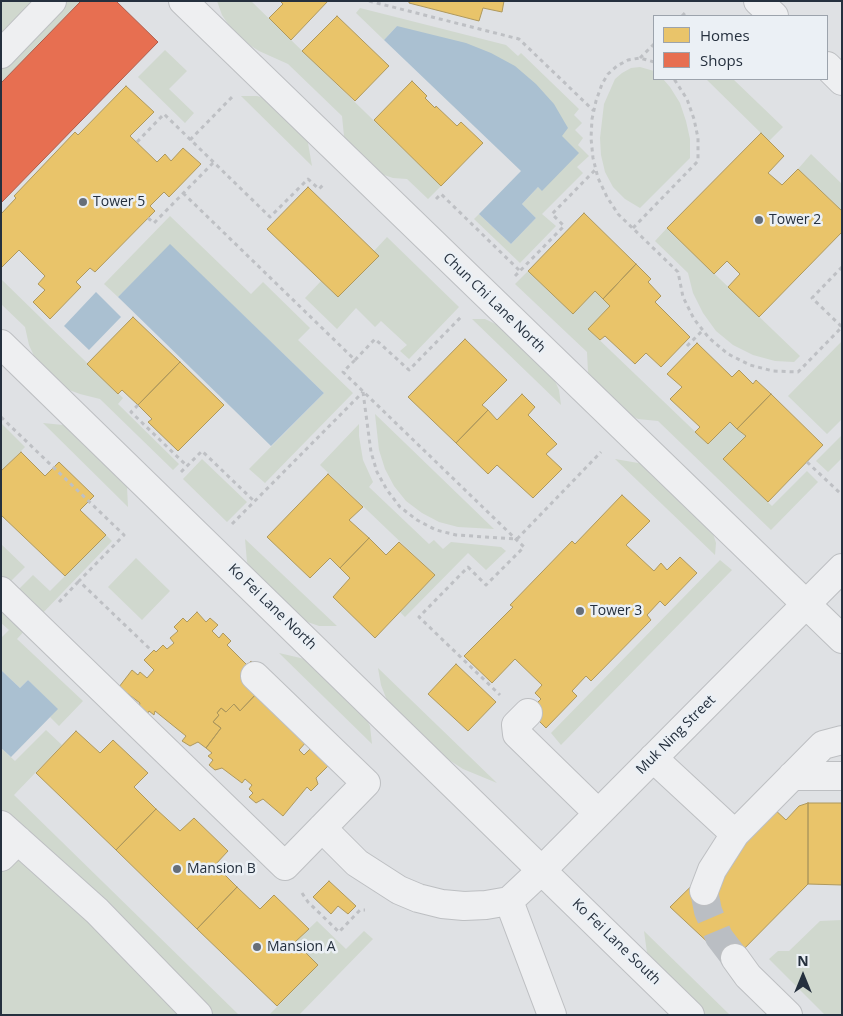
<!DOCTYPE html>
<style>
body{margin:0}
#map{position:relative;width:843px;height:1016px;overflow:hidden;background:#dfe1e4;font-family:"Open Sans",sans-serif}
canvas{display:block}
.frame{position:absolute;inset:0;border:2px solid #25303e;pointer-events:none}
.legend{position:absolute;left:653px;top:15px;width:175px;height:65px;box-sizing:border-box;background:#ebf0f5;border:1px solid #9ca3ac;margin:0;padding:6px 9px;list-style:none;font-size:15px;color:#25303e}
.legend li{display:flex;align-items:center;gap:10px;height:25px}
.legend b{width:25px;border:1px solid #9ca3ac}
.north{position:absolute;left:778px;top:951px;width:50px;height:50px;-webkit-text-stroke:4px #ebf0f5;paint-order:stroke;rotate:0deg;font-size:14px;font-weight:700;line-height:20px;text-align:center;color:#25303e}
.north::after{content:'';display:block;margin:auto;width:18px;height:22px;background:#25303e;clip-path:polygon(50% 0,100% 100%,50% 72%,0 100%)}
</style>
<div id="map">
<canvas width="843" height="1016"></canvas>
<div class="frame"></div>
<ul class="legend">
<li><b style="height:14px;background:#e9c46a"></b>Homes</li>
<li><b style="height:14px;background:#e76f51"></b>Shops</li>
</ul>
<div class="north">N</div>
</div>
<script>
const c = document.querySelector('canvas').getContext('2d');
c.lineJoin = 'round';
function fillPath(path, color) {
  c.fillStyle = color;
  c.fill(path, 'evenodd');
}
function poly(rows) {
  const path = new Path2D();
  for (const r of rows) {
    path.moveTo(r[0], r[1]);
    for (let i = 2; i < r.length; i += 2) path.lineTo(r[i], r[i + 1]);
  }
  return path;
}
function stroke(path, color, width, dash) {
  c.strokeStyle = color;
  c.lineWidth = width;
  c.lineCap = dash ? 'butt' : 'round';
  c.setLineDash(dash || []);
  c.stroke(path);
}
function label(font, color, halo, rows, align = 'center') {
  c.font = font + ' "Open Sans",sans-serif';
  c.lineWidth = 5;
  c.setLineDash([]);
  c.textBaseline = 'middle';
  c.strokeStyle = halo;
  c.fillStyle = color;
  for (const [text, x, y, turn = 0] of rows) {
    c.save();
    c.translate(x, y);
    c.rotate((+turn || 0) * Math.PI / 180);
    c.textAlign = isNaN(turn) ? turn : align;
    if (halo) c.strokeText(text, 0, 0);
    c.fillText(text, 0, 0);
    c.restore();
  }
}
const green = poly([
 [1,1,81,1,1,83],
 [217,1,251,1,441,186,428,199,407,179,393,178,375,172,350,148,344,136,342,116,288,64,259,51,245,42,230,27,222,15],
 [360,8,506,45,518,56,521,53,579,109,574,115,582,123,575,130,583,138,578,145,589,156,577,167,583,173,542,214,556,226,520,263,474,219,479,214,511,244,536,218,522,204,538,187,542,191,397,26,384,40,356,13],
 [165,50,187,71,169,89,194,113,185,123,138,77],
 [640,67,654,71,654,79,663,79,670,87,680,103,686,121,690,139,690,158,640,208,625,199,613,187,605,172,601,155,600,138,604,104,615,79,622,73,631,68],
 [706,79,733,79,783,127,769,141],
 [241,96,257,96,274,101,300,124,308,143,312,166],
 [811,154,842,184,842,211,798,169],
 [170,216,251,294,263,282,310,328,298,340,353,393,265,483,249,469,324,393,170,245,118,297,104,284],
 [667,228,800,356,794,362,775,361,753,355,733,345,716,331,703,313,693,293,688,273,655,241],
 [387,237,459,307,409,359,400,351,407,345,381,321,375,327,356,308,337,329,305,298,321,281,338,297,379,256,374,251],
 [528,271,573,313,595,291,610,306,588,329,708,444,730,422,746,436,723,459,772,506,807,471,818,482,771,530,658,421,638,419,623,412,593,387,588,372,587,352,515,284],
 [1,279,123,398,118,404,179,464,173,470,100,399,80,394,61,387,39,367,29,345,25,327,1,304],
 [472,319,485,319,502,327,551,372,559,390,561,405],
 [842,341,842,419,827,434,788,396],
 [375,414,494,529,458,527,439,522,422,513,406,501,394,486,385,469,379,450],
 [1,423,25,447,1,471],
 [43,423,63,425,83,434,117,469,127,487,128,507],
 [359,424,359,436,363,460,373,482,369,487,429,544,434,540,443,549,451,542,501,547,506,551,486,570,468,553,405,617,400,612,435,575,320,465],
 [842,435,842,458,828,472,816,461],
 [202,459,247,502,227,522,183,479],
 [615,459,644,464,711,527,716,543,715,555],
 [106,535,112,541,39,617,15,593,33,575,50,591],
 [245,539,337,626,319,626,302,620,260,584,247,562],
 [1,544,25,567,7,585,1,580],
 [136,558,170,591,142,620,108,587],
 [720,560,732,570,561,745,551,733],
 [1,602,27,628,17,639,83,701,59,726,50,717,57,709,28,680,20,688,1,670,1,638,9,630,1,623],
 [279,653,309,660,361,708,370,726,372,744],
 [378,668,497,783,463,769,435,751,388,703,381,685],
 [46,730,62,745,14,795,239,1015,1,1015,1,748,15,761],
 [842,920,842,1015,825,1015,769,959,778,951,789,951,820,921],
 [317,921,346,949,364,931,373,939,299,1015,269,1015,318,965,295,942],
 [644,931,730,1015,706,1015,683,1001,662,980,647,953]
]);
const water = poly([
 [397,26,466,43,491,53,515,66,536,84,554,104,568,128,562,136,579,153,542,191,538,187,522,204,536,218,511,244,479,214,521,171,384,40],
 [170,244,324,393,271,446,118,297],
 [96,292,121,317,89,350,64,326],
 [1,670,20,688,28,680,58,709,11,757,1,748]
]);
const homes = poly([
 [280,1,328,1,291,40,269,18,283,4,280,1],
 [409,1,504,1,502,12,483,8,479,21,409,3,409,1],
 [337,16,389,66,355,101,302,51,337,16],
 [412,81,427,96,425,98,435,108,436,106,457,126,461,122,483,143,441,186,374,120,412,81],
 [126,86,154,112,130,136,157,162,165,154,171,161,183,148,201,164,169,197,164,192,150,206,155,211,95,272,90,268,76,282,81,287,50,319,33,302,45,290,38,284,45,276,19,250,1,268,1,214,16,198,14,196,75,132,78,135,126,86],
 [761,133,784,156,768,173,782,185,798,169,842,211,842,232,759,317,728,287,740,274,727,261,714,274,667,228,761,133],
 [308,187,379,256,338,297,267,229,308,187],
 [584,213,636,264,603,299,595,291,573,314,528,271,584,213],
 [636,264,651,279,648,282,661,296,655,302,690,337,661,367,646,353,635,364,605,336,600,340,588,329,610,306,603,299,636,264],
 [133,317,180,362,138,405,122,390,118,394,87,364,133,317],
 [465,339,507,380,482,405,488,410,456,443,408,397,465,339],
 [697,343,732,377,739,370,753,384,756,380,771,394,737,429,730,422,708,444,695,432,700,427,670,399,682,387,667,374,697,343],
 [180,362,224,405,178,451,148,422,152,419,138,405,180,362],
 [522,394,535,407,528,415,557,444,546,454,562,469,533,498,497,465,488,474,456,443,488,410,497,420,522,394],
 [771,394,823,445,768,502,723,459,746,436,737,429,771,394],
 [21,452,45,476,59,462,94,496,80,510,106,535,65,576,1,515,1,471,21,452],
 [328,474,363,507,349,520,369,538,340,568,330,558,310,578,267,537,328,474],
 [622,495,650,521,626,545,654,571,661,563,667,570,680,557,697,573,665,606,660,601,647,615,651,620,591,681,586,676,572,691,577,696,546,728,529,711,541,699,535,693,542,685,515,659,492,683,464,656,513,607,510,605,572,541,575,544,622,495],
 [369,538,386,555,399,542,435,575,375,638,333,597,350,578,340,568,369,538],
 [197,612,206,622,210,618,218,625,212,631,219,638,223,633,231,641,227,645,247,665,251,661,260,669,256,694,240,711,234,704,226,712,221,708,217,713,219,715,213,722,221,728,206,748,198,742,190,746,182,741,186,736,155,711,154,715,149,711,146,716,138,710,140,703,119,687,132,670,138,675,140,672,147,678,154,670,144,660,154,650,156,652,163,645,167,649,174,643,170,638,178,631,174,627,183,618,187,622,197,612],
 [456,664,496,702,468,731,428,694,456,664],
 [261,689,316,731,299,750,304,755,311,748,335,759,316,778,318,784,311,791,307,787,283,816,263,799,256,803,249,797,253,793,249,789,252,785,245,779,242,783,222,768,215,770,209,765,213,760,208,756,212,753,206,748,221,728,213,722,219,715,217,713,221,708,226,712,234,704,240,711,261,689],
 [76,731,100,753,113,740,148,773,134,787,156,809,116,850,36,773,76,731],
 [808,803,842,803,842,885,808,884,808,803],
 [808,803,808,884,730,963,670,907,772,807,786,820,799,806,808,803],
 [156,809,180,831,194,818,228,851,215,865,237,887,197,929,116,850,156,809],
 [329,881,356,906,348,914,338,906,331,914,313,897,329,881],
 [237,887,260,909,274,895,309,929,295,942,318,965,277,1006,197,929,237,887]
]);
const shops = poly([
 [81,1,116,1,158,42,1,203,1,83,81,1]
]);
const minorTunnel = poly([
 [704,891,708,911,719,937,735,958]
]);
const path = poly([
 [369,1,519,39,594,111],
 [682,16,687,11],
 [640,58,654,44],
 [654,62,640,58,628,60,617,66,608,74,602,84,596,101,592,119,591,138,593,158,598,178,607,197,618,214,678,272,683,297,694,319,709,338,728,354,750,365,773,371,798,372,842,327],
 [190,140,233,96],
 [137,142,164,114,270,217,308,179,319,189,324,184],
 [183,193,355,360,343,372,524,547,486,585,468,567,419,617,500,695],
 [436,199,441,194,520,271],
 [148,218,154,223,213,163],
 [633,228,698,161,698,138,694,119,687,99,674,79],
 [842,267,812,298,842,327],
 [515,276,564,226,552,214,595,170],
 [687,346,703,330],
 [355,360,375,339,409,370,461,317],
 [363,392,371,452,377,472,387,490,400,507,417,520,436,530,456,535,517,539,601,452],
 [138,405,131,412,187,466],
 [1,417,124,535,79,581,152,651],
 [807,462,841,494],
 [181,472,202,451,255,502],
 [232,524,363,392],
 [59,602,79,581],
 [302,893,308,902,339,932,360,910,365,910]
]);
const minor = poly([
 [183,1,842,639],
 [758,1,774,16],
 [1,54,52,1],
 [827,66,842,81],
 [1,344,690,1015],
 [1,591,285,866,366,783,255,676],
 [528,713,516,725,517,734,598,813],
 [653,758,735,834],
 [792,776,842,776],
 [1,825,97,911,198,1015],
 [322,828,357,863,399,890,418,898,442,904,464,906,486,905,509,901],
 [1,857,18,840],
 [704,891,712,870,735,834,823,745,842,740],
 [509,901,542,870,842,568],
 [509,901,552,1015],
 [735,958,748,976,788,1015]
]);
const markers = [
 [83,202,5,"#666e78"],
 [759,220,5,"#666e78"],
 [580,611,5,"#666e78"],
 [177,869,5,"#666e78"],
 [257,947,5,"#666e78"]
];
const poiNames = [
 ["Tower 5",93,202],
 ["Tower 2",769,220],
 ["Tower 3",590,611],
 ["Mansion B",187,869],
 ["Mansion A",267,947]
];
const streetNames = [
 ["Chun Chi Lane North",494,303,44],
 ["Ko Fei Lane North",272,607,44],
 ["Muk Ning Street",676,735,-45],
 ["Ko Fei Lane South",616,942,44]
];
fillPath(green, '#d0d8ce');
fillPath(water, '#aac0d1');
fillPath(homes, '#e9c46a');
stroke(homes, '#ae985d', 1);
fillPath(shops, '#e76f51');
stroke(shops, '#ad5c4b', 1);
stroke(minorTunnel, '#babec3', 28, [28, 14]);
stroke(minor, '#bdbfc2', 30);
stroke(path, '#bec0c4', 3, [4, 4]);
stroke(minor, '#eeeff1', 28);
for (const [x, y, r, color] of markers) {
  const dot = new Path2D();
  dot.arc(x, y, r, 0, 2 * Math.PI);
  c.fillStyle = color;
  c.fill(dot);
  stroke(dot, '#ebf0f5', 2);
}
label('14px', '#25303e', '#ebf0f5', poiNames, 'left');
label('14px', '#25303e', '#ebf0f5', streetNames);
</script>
